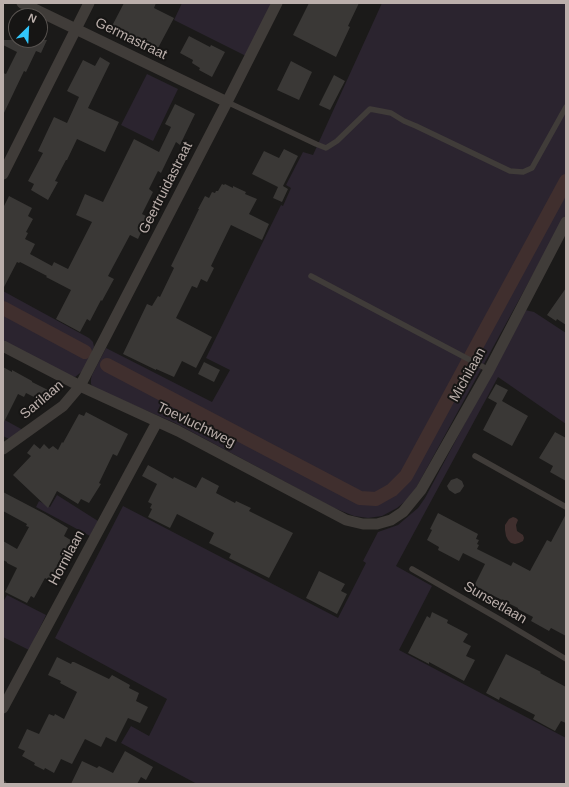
<!DOCTYPE html>
<style>
body{margin:0}
#map{position:relative;width:569px;height:787px;overflow:hidden;background:#1b1a19;font-family:Helvetica,sans-serif}
canvas{display:block}
.frame{position:absolute;inset:0;border:4px solid #bbafab;pointer-events:none}
.north{position:absolute;left:8px;top:8px;width:40px;height:40px;box-sizing:border-box;background:#161514;border:1px solid #585350;border-radius:50%;rotate:24deg;font-size:11px;font-weight:700;line-height:16px;text-align:center;color:#bbafab}
.north::after{content:'';display:block;margin:auto;width:14px;height:18px;background:#31c5fa;clip-path:polygon(50% 0,100% 100%,50% 72%,0 100%)}
</style>
<div id="map">
<canvas width="569" height="787"></canvas>
<div class="frame"></div>
<div class="north">N</div>
</div>
<script>
const c = document.querySelector('canvas').getContext('2d');
c.lineJoin = 'round';
function fillPath(path, color) {
  c.fillStyle = color;
  c.fill(path, 'evenodd');
}
function poly(rows) {
  const path = new Path2D();
  for (const r of rows) {
    path.moveTo(r[0], r[1]);
    for (let i = 2; i < r.length; i += 2) path.lineTo(r[i], r[i + 1]);
  }
  return path;
}
function stroke(path, color, width, dash) {
  c.strokeStyle = color;
  c.lineWidth = width;
  c.lineCap = dash ? 'butt' : 'round';
  c.setLineDash(dash || []);
  c.stroke(path);
}
function label(font, color, halo, rows, align = 'center') {
  c.font = font + ' Helvetica,sans-serif';
  c.lineWidth = 4;
  c.setLineDash([]);
  c.textBaseline = 'middle';
  c.strokeStyle = halo;
  c.fillStyle = color;
  for (const [text, x, y, turn = 0] of rows) {
    c.save();
    c.translate(x, y);
    c.rotate((+turn || 0) * Math.PI / 180);
    c.textAlign = isNaN(turn) ? turn : align;
    if (halo) c.strokeText(text, 0, 0);
    c.fillText(text, 0, 0);
    c.restore();
  }
}
const green = poly([
 [182,3,272,3,246,56,174,20],
 [382,3,566,3,566,214,416,488,408,499,397,508,382,516,368,518,354,516,334,508,175,423,94,388,91,384,91,379,92,375,106,348,212,402,230,370,206,358,281,205,283,206,291,188,286,185,303,152,313,155],
 [147,74,178,89,153,141,121,125],
 [3,291,89,338,93,342,94,347,84,370,75,377,71,376,3,341],
 [525,310,534,312,566,333,566,424,498,377,396,566,432,586,399,650,566,738,566,784,197,784,121,743,131,726,149,736,167,699,55,638,123,506,338,618,366,563,363,561,378,532,398,525,418,508,425,498],
 [3,419,23,430,9,439,3,436],
 [57,495,98,521,90,536,36,507,39,501,50,507],
 [7,595,46,615,29,650,3,637,3,602]
]);
const water = poly([
 [513,517,516,518,518,520,516,525,517,531,523,535,524,538,523,541,519,543,515,544,511,543,508,540,506,536,505,530,505,525,509,519]
]);
const canal = poly([
 [3,308,85,352],
 [107,365,360,498,376,499,392,490,406,476,566,181]
]);
const building = poly([
 [124,3,156,3,154,8,174,18,158,48,112,26],
 [309,3,359,3,348,26,350,27,336,57,293,35],
 [189,36,210,47,211,45,225,52,212,77,199,70,200,68,192,63,193,60,180,53],
 [3,40,47,40,41,53,36,51,26,72,24,71,3,115,3,73,6,74,17,52,3,45],
 [100,57,110,63,88,108,119,122,105,152,77,139,67,160,66,160,55,181,58,182,48,200,31,190,34,184,28,181,43,153,38,151,54,117,67,123,79,97,67,91,83,60,95,66],
 [291,61,312,72,299,100,277,90],
 [334,75,345,81,330,110,319,105],
 [175,104,195,114,180,145,176,142,161,173,158,171,149,189,153,192,142,214,148,217,138,239,130,235,108,276,114,279,102,301,101,300,90,321,87,319,80,332,56,319,71,290,46,277,47,276,20,262,19,263,17,262,3,289,3,208,9,196,32,208,28,216,33,219,26,232,28,233,25,239,35,244,30,254,52,266,54,262,68,269,92,222,76,215,85,194,103,202,134,139,159,152,171,127,165,124],
 [284,149,298,156,283,186,288,189,282,202,273,198,278,187,252,174,264,151,279,158],
 [222,184,224,185,225,184,233,188,233,186,246,192,245,194,257,199,249,214,269,224,262,240,231,225,211,266,214,268,207,282,201,279,197,288,192,286,176,318,212,337,196,368,182,361,174,377,156,369,156,370,123,354,147,304,152,306,158,296,160,297,174,268,171,266,199,209,198,209,205,196,209,198,212,192,215,193,216,191,218,191],
 [566,288,566,325,557,319,556,321,547,315],
 [204,362,220,370,214,382,198,374],
 [3,367,12,372,12,370,32,381,32,382,50,391,44,402,26,393,24,397,18,394,3,424],
 [496,384,508,390,502,401,528,416,512,446,483,430,497,403,488,398],
 [86,412,128,434,117,456,113,454,99,483,101,484,89,503,81,499,78,504,57,491,48,508,13,475,31,456,27,453,34,444,40,449,44,444,49,449,53,446,58,450,62,442,63,443,79,414,84,416],
 [555,432,566,438,566,481,550,472,553,466,539,458],
 [148,465,173,479,174,477,196,488,202,477,219,486,216,493,235,503,236,501,251,508,249,511,293,533,269,578,229,558,231,554,209,543,214,533,177,514,170,528,148,517,152,509,150,508,152,504,148,502,157,484,142,476],
 [457,478,462,481,464,486,460,492,455,494,449,490,447,486,451,480],
 [3,492,45,514,68,528,64,536,74,542,60,568,58,566,50,581,45,578,34,598,31,596,27,603,5,592,17,568,7,563,7,562,3,560,3,541,17,549,29,527,26,526,27,524,3,511],
 [438,513,478,534,476,539,479,540,477,544,479,545,477,549,511,566,513,562,530,571,547,540,551,542,566,514,566,636,551,628,549,631,531,621,533,617,518,609,518,608,474,586,485,564,463,553,459,561,438,550,439,547,427,540,432,530,430,529],
 [319,571,345,584,341,591,347,594,337,614,306,598],
 [432,612,448,620,447,623,468,634,463,642,471,646,466,656,475,660,464,681,429,662,429,664,408,653,427,616,430,618],
 [506,654,541,672,540,673,566,687,566,723,561,721,555,731,533,719,535,715,500,697,499,700,486,693],
 [57,657,71,664,72,662,74,662,109,679,112,675,130,685,129,688,139,693,136,701,148,707,140,723,128,718,116,742,106,737,101,747,85,739,72,764,61,759,54,773,45,768,44,770,34,765,35,763,22,756,25,751,18,748,27,729,39,734,49,714,54,716,55,714,64,719,77,692,60,683,61,681,48,675],
 [125,751,153,767,146,780,141,777,137,784,71,784,82,761,97,768,99,766,113,773]
]);
const lane = poly([
 [227,102,316,144,326,148,337,141,370,109,391,113,404,121,416,126,510,171,523,172,532,168,566,107],
 [311,276,489,370],
 [475,456,566,507],
 [412,569,499,619,566,659],
 [3,783,4,784]
]);
const street = poly([
 [22,3,227,102],
 [3,174,89,3],
 [3,346,80,386,178,431,346,520,363,524,377,524,391,520,403,512,421,490,489,370,566,222],
 [3,449,63,406,80,386,227,102,277,3],
 [3,708,157,422]
]);
const streetNames = [
 ["Germastraat",131,39,26],
 ["Geertruidastraat",166,188,-63],
 ["Michilaan",468,375,-61],
 ["Sarilaan",42,400,-40],
 ["Toevluchtweg",196,425,26],
 ["Hornilaan",67,558,-62],
 ["Sunsetlaan",495,603,30]
];
fillPath(green, '#2b242f');
fillPath(water, '#402f2e');
stroke(canal, '#402f2e', 14);
fillPath(building, '#3a3836');
stroke(lane, '#403c39', 5.5);
stroke(street, '#403c39', 11);
label('14px', '#bbafab', '#161514', streetNames);
</script>
